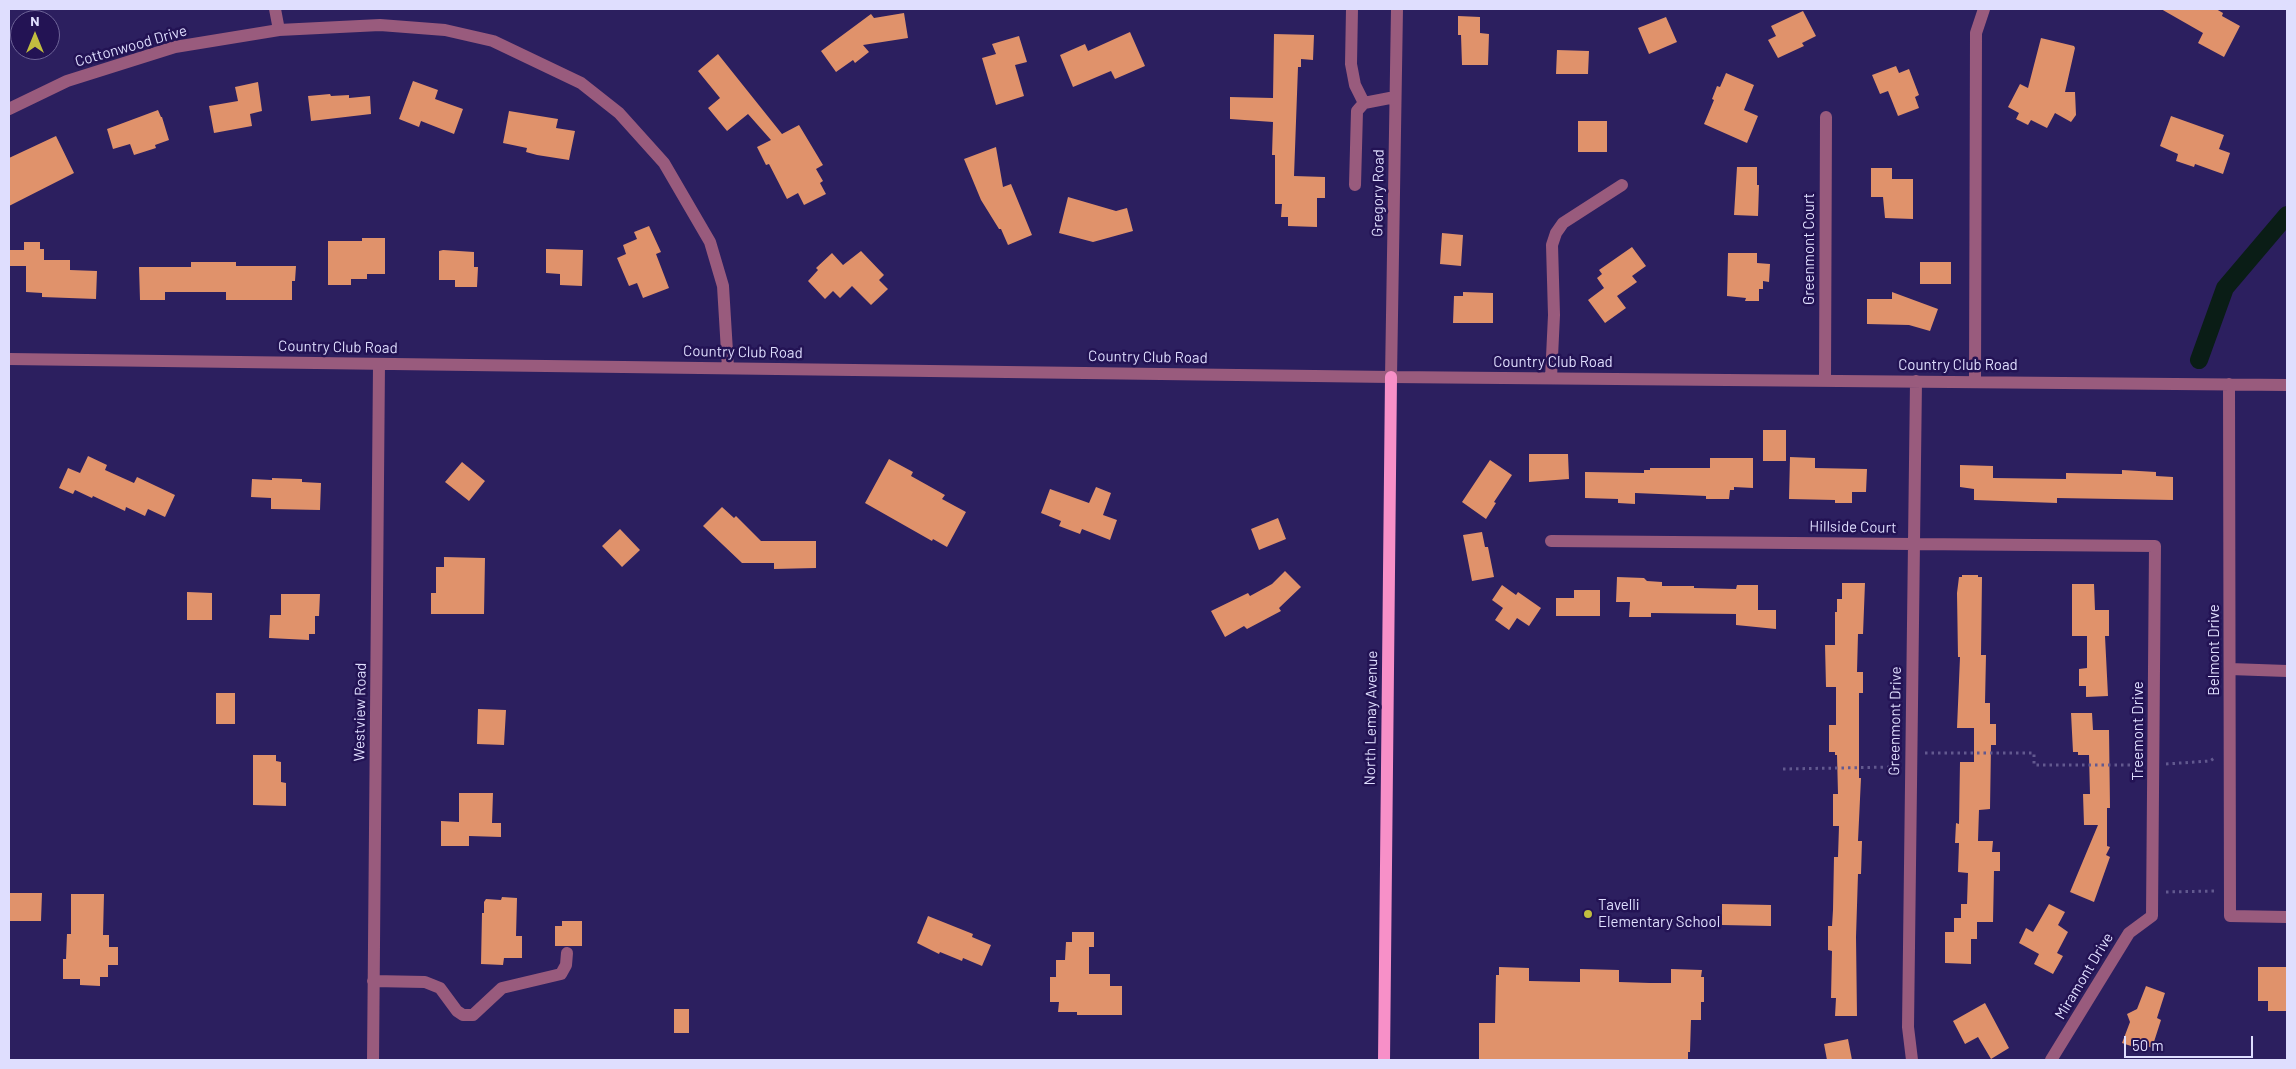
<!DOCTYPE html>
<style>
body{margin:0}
#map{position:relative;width:2296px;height:1069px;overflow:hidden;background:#2c1f5f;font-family:Barlow,sans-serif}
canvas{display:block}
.frame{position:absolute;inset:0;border:10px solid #dfdefe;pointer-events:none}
.north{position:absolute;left:10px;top:10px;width:50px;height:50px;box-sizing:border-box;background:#231354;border:1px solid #6e6498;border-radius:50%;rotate:0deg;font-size:14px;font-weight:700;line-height:20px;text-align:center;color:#dfdefe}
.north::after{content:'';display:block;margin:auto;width:18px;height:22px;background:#c2bd3f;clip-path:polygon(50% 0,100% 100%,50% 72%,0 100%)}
.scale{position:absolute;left:2124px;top:1036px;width:129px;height:22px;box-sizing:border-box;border:2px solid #dfdefe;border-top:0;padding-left:6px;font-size:15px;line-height:18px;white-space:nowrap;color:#dfdefe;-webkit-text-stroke:4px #231354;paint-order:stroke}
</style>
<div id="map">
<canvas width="2296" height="1069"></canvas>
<div class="frame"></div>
<div class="north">N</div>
<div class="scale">50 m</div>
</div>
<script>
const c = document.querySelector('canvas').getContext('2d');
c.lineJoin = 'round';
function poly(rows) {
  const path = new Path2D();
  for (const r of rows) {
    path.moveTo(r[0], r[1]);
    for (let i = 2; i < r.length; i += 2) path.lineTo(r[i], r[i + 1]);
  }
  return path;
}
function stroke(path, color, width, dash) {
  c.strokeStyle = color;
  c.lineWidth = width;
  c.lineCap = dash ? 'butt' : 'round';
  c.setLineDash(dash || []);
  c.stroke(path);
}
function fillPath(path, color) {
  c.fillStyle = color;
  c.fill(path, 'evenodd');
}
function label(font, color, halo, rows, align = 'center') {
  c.font = font + ' Barlow,sans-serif';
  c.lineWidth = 5;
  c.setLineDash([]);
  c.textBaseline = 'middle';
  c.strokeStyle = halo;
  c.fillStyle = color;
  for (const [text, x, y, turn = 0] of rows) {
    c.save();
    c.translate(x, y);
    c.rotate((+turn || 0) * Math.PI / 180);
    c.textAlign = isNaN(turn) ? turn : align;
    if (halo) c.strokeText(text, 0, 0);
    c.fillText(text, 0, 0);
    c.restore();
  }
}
const canal = poly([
 [2199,360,2225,288,2287,215]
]);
const building = poly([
 [2161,9,2216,9,2223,13,2222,16,2240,26,2224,57,2198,43,2203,33],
 [1803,11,1816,36,1802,43,1804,46,1778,58,1768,40,1776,36,1771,26],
 [904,13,908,38,863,45,869,52,855,63,853,60,836,72,821,51,871,14,874,18],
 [1458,16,1480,17,1480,33,1489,34,1488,65,1462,65,1461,35,1458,35],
 [1666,17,1677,42,1649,54,1638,28],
 [1130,32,1145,66,1115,79,1111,71,1073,87,1060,55,1085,44,1088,51],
 [1274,34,1314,35,1313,60,1301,59,1301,67,1298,67,1294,176,1325,177,1325,198,1317,198,1317,227,1288,226,1288,217,1281,217,1282,204,1275,204,1275,155,1272,155,1273,122,1230,119,1230,97,1273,98],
 [1019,36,1027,62,1015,65,1024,96,996,105,982,58,996,54,992,44],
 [2041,38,2074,46,2075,48,2065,92,2075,92,2076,115,2071,122,2055,113,2047,128,2031,120,2028,125,2016,119,2019,113,2008,107,2020,84,2028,88],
 [1557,50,1589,51,1588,74,1556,74],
 [718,54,782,134,799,125,823,165,816,169,823,181,820,183,826,194,804,205,798,193,787,199,769,164,766,165,757,147,771,140,748,114,727,131,708,108,720,98,698,71],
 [1896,66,1899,73,1909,69,1919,95,1915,97,1919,108,1898,116,1888,91,1880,94,1872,75],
 [1726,73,1754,85,1744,110,1758,116,1747,143,1704,124,1714,100,1712,99,1717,86,1720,87],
 [413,81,438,90,435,99,463,109,454,134,421,121,419,127,399,119],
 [258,82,262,111,250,114,252,126,214,133,209,106,238,101,235,87],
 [330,94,331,96,349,95,349,98,370,96,371,114,311,121,308,96],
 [158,110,161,117,162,117,169,140,155,145,156,148,134,155,130,144,113,149,107,129],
 [509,111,558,119,556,128,575,131,569,160,537,155,526,152,527,148,503,143],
 [2171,116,2224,135,2219,149,2230,153,2223,174,2195,164,2194,167,2176,161,2178,154,2160,146],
 [1578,121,1607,121,1607,152,1578,152],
 [56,136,74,173,9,206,9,158],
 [996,147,1003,187,1011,184,1032,235,1008,245,1001,229,999,229,981,200,964,159],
 [1737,167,1757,167,1757,185,1759,185,1758,216,1734,215],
 [1871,168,1892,168,1892,179,1913,179,1913,219,1885,218,1883,197,1871,197],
 [1068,197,1116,211,1127,208,1133,231,1093,242,1059,233],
 [649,226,661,252,656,254,669,288,643,298,637,283,629,286,617,258,626,254,623,245,637,239,634,232],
 [1442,233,1463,235,1461,266,1440,264],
 [362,238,385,238,385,274,367,274,367,279,351,279,351,285,328,285,328,241,362,241],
 [24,242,40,242,40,249,44,249,44,260,70,260,70,270,97,271,96,299,42,297,42,293,26,292,26,266,10,266,10,250,24,250],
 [1632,247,1646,266,1632,276,1637,282,1617,296,1626,308,1605,323,1588,300,1604,288,1597,278,1602,274,1599,270],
 [546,249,583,250,582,286,560,285,560,274,546,273],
 [443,250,474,252,474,267,478,267,477,287,455,287,455,280,439,280,439,251],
 [861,251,884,275,879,280,888,289,871,305,852,286,840,298,833,291,825,299,808,281,818,270,816,268,832,253,843,265],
 [1728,253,1757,253,1757,263,1770,264,1769,282,1763,281,1763,289,1759,289,1759,301,1745,301,1746,298,1727,296],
 [191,262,236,262,236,266,296,266,295,281,292,281,292,300,226,300,226,292,165,292,165,300,140,300,139,267,191,267],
 [1920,262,1951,262,1951,284,1920,284],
 [1463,292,1493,293,1493,323,1453,323,1454,296,1463,296],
 [1892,292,1938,309,1930,331,1909,325,1867,324,1867,299,1892,299],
 [1763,430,1786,430,1786,461,1763,461],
 [1529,454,1568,454,1569,479,1529,482],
 [88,456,107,465,105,470,134,483,137,477,175,495,165,517,148,509,145,516,126,507,125,511,93,496,92,498,75,490,73,494,59,488,68,468,80,473],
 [1790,457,1815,458,1815,468,1867,469,1866,492,1852,492,1852,503,1835,503,1835,500,1789,499],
 [1710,458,1753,458,1753,488,1734,487,1734,490,1730,490,1729,499,1706,499,1706,496,1635,493,1635,504,1618,503,1618,499,1585,498,1585,472,1644,473,1644,470,1650,470,1650,468,1710,468],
 [889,459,913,472,911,476,945,495,942,499,966,512,947,547,933,539,932,541,865,503],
 [1490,460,1512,475,1494,502,1496,503,1486,519,1462,502],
 [462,462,485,481,469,501,445,482],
 [1960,465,1993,466,1993,478,2066,479,2066,473,2122,474,2122,470,2156,472,2156,476,2173,477,2173,500,2057,498,2057,503,1974,500,1974,489,1960,487],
 [272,478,302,479,302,482,321,483,320,510,271,509,271,498,251,497,252,479,272,480],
 [1096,487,1111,493,1103,515,1117,520,1110,540,1082,529,1080,534,1059,526,1061,521,1041,513,1050,489,1089,503],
 [722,507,734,518,736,516,761,541,816,541,816,568,774,569,774,563,742,563,703,526],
 [1278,518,1286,539,1259,550,1251,529],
 [620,529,640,550,622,567,602,546],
 [1482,532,1485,547,1488,547,1494,577,1472,581,1463,535],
 [444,557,485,558,484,614,431,614,431,593,436,593,436,567,444,567],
 [1285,571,1301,587,1279,608,1281,611,1247,629,1244,626,1225,637,1211,611,1248,593,1250,596,1272,584],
 [1962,575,1978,575,1978,577,1982,577,1981,655,1986,655,1985,703,1990,703,1990,724,1996,724,1996,745,1991,745,1990,809,1979,810,1978,841,1993,841,1992,852,2000,852,2000,871,1994,871,1993,922,1977,922,1977,939,1971,939,1971,964,1945,963,1945,932,1954,932,1954,918,1961,918,1961,904,1967,904,1968,873,1958,872,1959,843,1955,843,1956,823,1959,824,1960,762,1974,762,1974,728,1957,728,1960,657,1958,657,1957,593,1959,577,1962,577],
 [1617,577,1644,578,1647,581,1662,582,1662,586,1694,586,1694,588,1736,589,1737,585,1758,585,1758,610,1776,610,1776,629,1736,625,1736,614,1651,613,1651,617,1629,617,1630,602,1616,602],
 [1842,583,1865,583,1863,634,1858,634,1857,672,1863,672,1863,693,1859,693,1859,778,1861,778,1858,841,1862,841,1861,874,1858,874,1856,937,1857,1016,1835,1016,1836,998,1831,998,1832,951,1828,950,1828,926,1832,926,1833,910,1834,857,1838,857,1839,826,1833,826,1833,794,1838,794,1837,755,1835,755,1835,752,1829,752,1829,725,1836,725,1836,687,1826,687,1825,645,1835,645,1835,612,1837,612,1837,599,1842,599],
 [2072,584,2094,584,2095,610,2109,610,2109,636,2105,636,2108,696,2086,697,2086,686,2079,686,2079,669,2087,668,2087,636,2072,636],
 [1502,585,1516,595,1518,592,1541,608,1529,626,1517,618,1509,630,1495,620,1503,608,1492,600],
 [1574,590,1600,590,1600,616,1556,616,1556,598,1574,598],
 [187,592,212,593,212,620,187,620],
 [281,594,320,594,319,616,315,616,315,634,309,634,309,640,269,638,270,615,281,615],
 [216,693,235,693,235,724,216,724],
 [478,709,506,710,504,745,477,744],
 [2071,713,2092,713,2093,730,2109,730,2110,808,2107,808,2107,846,2110,847,2106,855,2110,857,2094,902,2070,892,2098,825,2084,825,2083,794,2090,794,2089,755,2078,755,2078,752,2073,752],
 [253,755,276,755,276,761,281,762,281,782,286,783,286,806,253,805],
 [459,793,493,793,492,823,501,823,501,837,469,836,469,846,441,846,441,821,459,822],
 [9,893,42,893,41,921,9,921],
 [71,894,104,894,103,935,109,935,109,947,118,947,118,965,108,965,108,977,100,977,100,986,80,985,80,979,63,979,63,959,66,959,67,934,71,934],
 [502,897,517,898,516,936,522,936,522,958,504,958,503,965,481,964,482,913,484,913,484,902,486,899,501,900],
 [1722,904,1771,905,1771,926,1722,925],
 [2049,904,2065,912,2058,925,2068,932,2057,953,2063,956,2053,974,2034,964,2039,954,2019,943,2026,928,2033,932],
 [928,916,973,934,972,937,991,945,982,966,963,958,962,961,940,952,939,954,917,943],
 [562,921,582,921,582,946,555,946,555,926,562,926],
 [1072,932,1094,932,1094,947,1089,947,1089,974,1110,974,1110,986,1122,986,1122,1015,1077,1015,1077,1012,1058,1012,1059,1002,1050,1002,1050,977,1056,977,1056,960,1065,960,1066,942,1072,942],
 [1499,967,1529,968,1529,981,1580,982,1580,969,1619,970,1619,982,1650,983,1671,983,1671,969,1702,970,1701,977,1704,977,1704,1002,1701,1002,1701,1020,1691,1020,1690,1052,1688,1052,1688,1060,1479,1060,1479,1023,1495,1023,1496,975,1499,975],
 [2258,967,2287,967,2287,1011,2268,1011,2268,1001,2258,1001],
 [2146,986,2165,993,2157,1018,2161,1020,2152,1048,2142,1044,2140,1049,2122,1043,2130,1022,2127,1014,2137,1009],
 [1985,1003,2009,1048,1991,1059,1978,1037,1965,1044,1953,1021],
 [674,1009,689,1009,689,1033,674,1033],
 [1848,1039,1852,1060,1827,1060,1824,1044]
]);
const path = poly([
 [1925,753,2034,753,2034,765,2139,765],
 [2166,764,2210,761,2216,757],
 [1783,769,1894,767,1896,765],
 [2166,892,2217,891]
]);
const minor = poly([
 [275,9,279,30],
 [1352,9,1351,64,1355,85,1364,103],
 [9,109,67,81,175,47,279,30,380,25,445,30,493,41,581,83,619,113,664,163,710,242,723,286,728,368],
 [1355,185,1357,111,1364,103,1395,97],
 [9,359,1391,377,2287,385],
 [1391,377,1397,9],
 [1551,378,1554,315,1552,245,1556,233,1563,223,1622,185],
 [1825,381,1826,117],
 [1975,382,1976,33,1984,9],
 [2229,384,2230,916,2287,917],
 [1551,541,2155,546,2152,916,2129,933,2051,1060],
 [2230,669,2287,671],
 [373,981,425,982,440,988,457,1011,463,1015,473,1015,502,988,561,974,566,965,567,953],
 [373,1060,379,364],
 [1912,1060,1908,1027,1916,381]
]);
const major = poly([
 [1384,1060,1391,377]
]);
const markers = [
 [1588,914,5,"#c2bd3f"]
];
const streetNames = [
 ["Cottonwood Drive",131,46,-16],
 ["Gregory Road",1378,193,-89],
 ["Greenmont Court",1809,249,-90],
 ["Country Club Road",338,347,1],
 ["Country Club Road",743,352,1],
 ["Country Club Road",1148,357,1],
 ["Country Club Road",1553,362],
 ["Country Club Road",1958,365],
 ["Hillside Court",1853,527,1],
 ["Belmont Drive",2214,650,-90],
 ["Westview Road",360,712,-89],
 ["North Lemay Avenue",1371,718,-89],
 ["Greenmont Drive",1895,721,-89],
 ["Treemont Drive",2138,731,-90],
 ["Miramont Drive",2084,976,-59]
];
const poiNames = [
 ["Tavelli",1598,905],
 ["Elementary School",1598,922]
];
stroke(canal, '#0a1d16', 18);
fillPath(building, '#e0926b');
stroke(path, '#62598f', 3, [2.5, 4]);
stroke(minor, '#995b7d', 12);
stroke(major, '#f790c8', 12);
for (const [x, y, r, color] of markers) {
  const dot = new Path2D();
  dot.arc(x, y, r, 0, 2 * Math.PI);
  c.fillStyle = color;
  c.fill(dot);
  stroke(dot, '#231354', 2);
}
label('15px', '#dfdefe', '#231354', streetNames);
label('15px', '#dfdefe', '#231354', poiNames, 'left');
</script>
